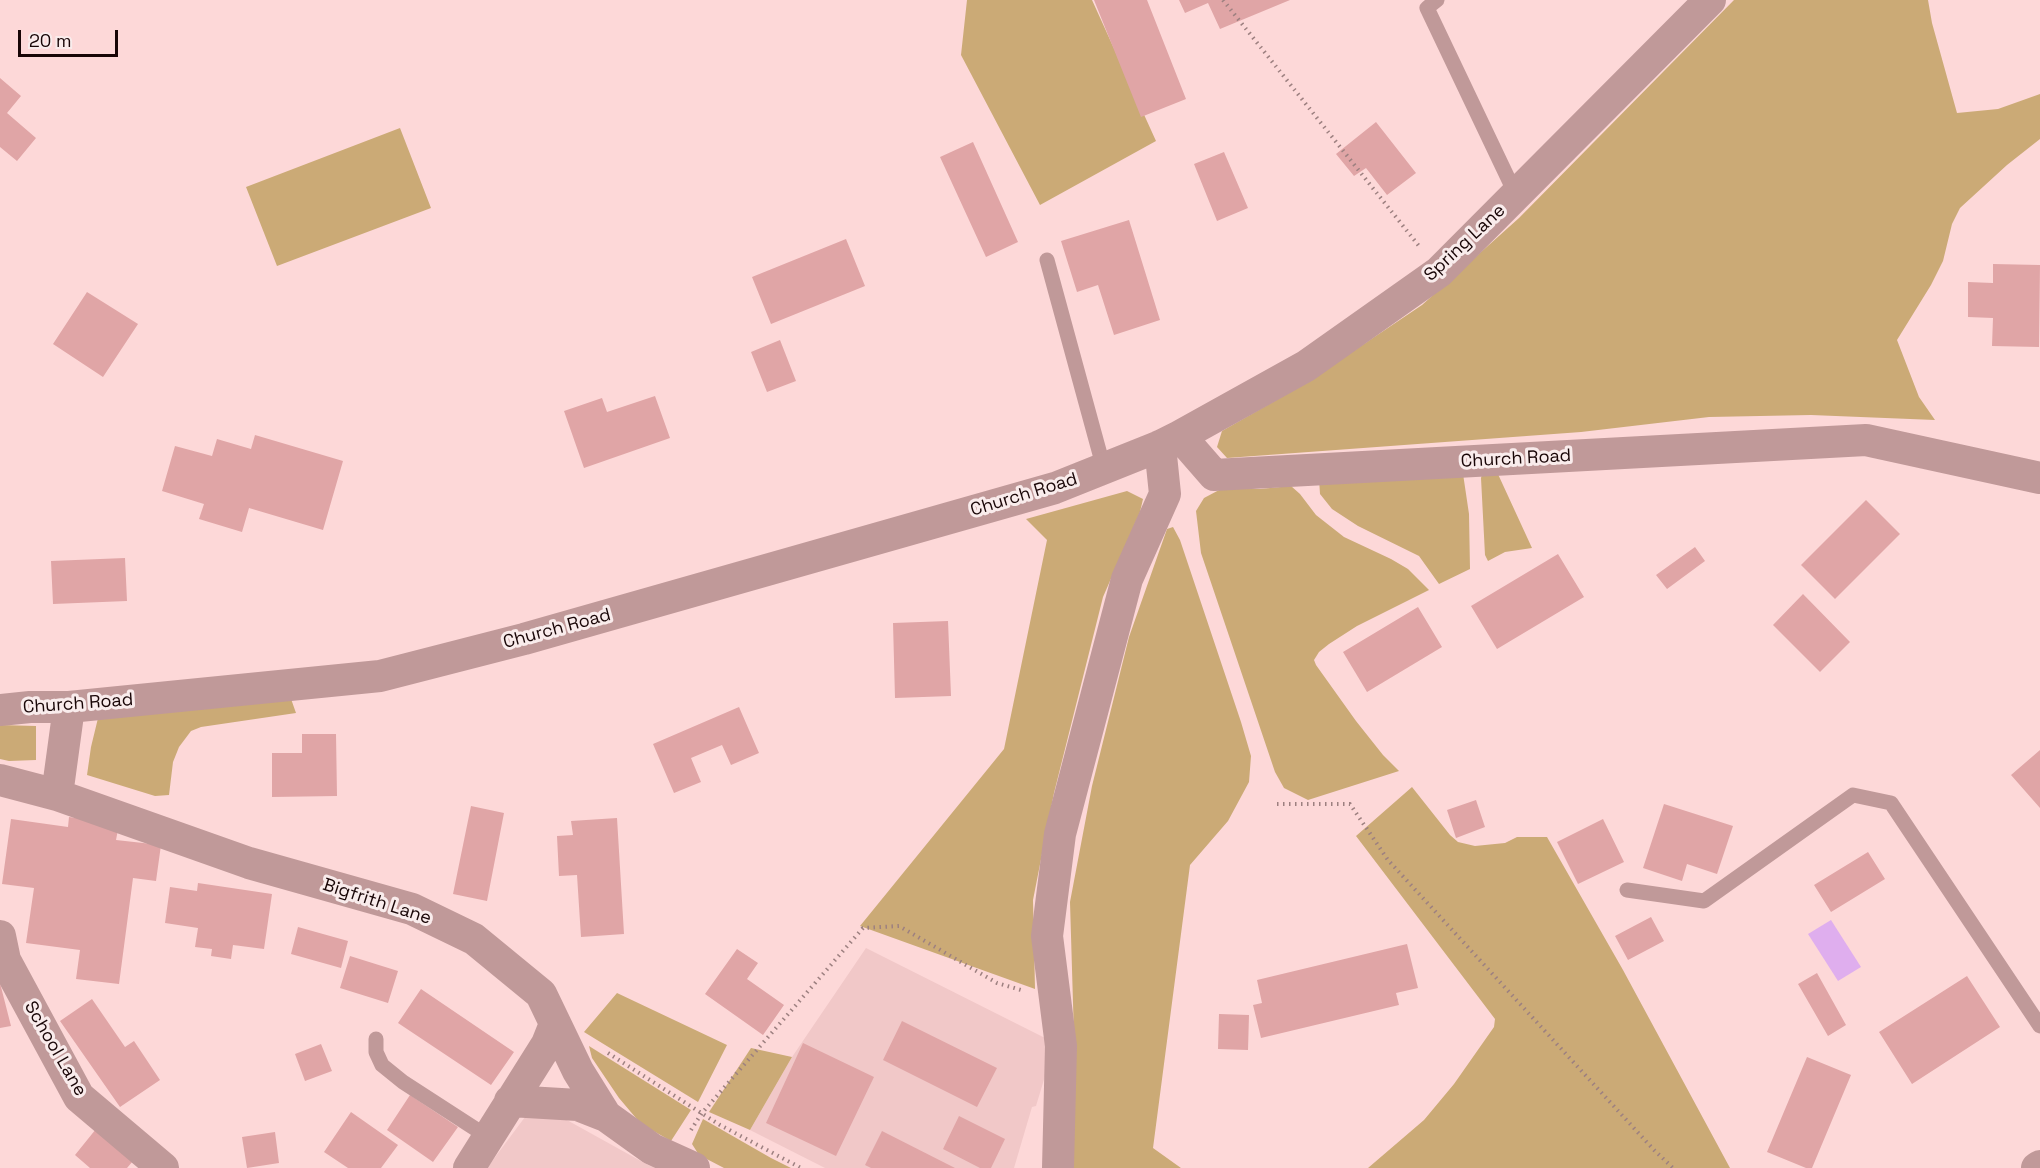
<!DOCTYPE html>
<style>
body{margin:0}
#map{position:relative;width:2040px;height:1168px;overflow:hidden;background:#fdd8d8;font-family:"Space Grotesk",sans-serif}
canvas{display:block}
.scale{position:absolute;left:18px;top:30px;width:100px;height:27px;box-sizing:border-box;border:3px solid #180506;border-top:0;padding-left:8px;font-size:18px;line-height:21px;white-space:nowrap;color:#180506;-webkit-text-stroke:4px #f9ecec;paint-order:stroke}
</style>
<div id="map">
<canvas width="2040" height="1168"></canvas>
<div class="scale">20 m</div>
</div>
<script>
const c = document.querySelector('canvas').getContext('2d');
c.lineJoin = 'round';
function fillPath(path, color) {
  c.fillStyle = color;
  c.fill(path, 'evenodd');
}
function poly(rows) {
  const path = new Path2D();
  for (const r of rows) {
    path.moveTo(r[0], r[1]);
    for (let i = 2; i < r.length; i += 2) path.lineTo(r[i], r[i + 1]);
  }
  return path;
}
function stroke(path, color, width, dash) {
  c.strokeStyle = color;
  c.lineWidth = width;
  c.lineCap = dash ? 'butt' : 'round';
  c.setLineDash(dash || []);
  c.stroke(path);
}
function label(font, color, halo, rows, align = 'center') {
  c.font = font + ' "Space Grotesk",sans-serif';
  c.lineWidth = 6;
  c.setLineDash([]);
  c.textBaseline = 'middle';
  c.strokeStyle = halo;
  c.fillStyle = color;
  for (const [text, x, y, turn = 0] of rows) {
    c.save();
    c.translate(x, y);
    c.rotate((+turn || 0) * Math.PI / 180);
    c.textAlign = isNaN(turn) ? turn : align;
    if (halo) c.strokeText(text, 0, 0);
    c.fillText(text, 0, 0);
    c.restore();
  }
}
const built = poly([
 [866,948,1055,1043,1036,1106,1032,1107,1014,1168,825,1168,750,1130,792,1057],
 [556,1114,648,1165,655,1168,487,1168,525,1117]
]);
const green = poly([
 [967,0,1092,0,1156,141,1040,205,961,55],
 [1734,0,1928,0,1932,23,1957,113,1998,109,2040,94,2040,139,2007,165,1960,208,1952,224,1943,261,1931,285,1897,340,1919,397,1935,420,1811,415,1709,417,1581,432,1227,458,1217,447,1222,431,1306,383,1422,305,1519,218],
 [400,128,431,208,277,266,246,187],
 [1462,467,1469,514,1470,569,1439,584,1419,556,1358,526,1332,509,1320,494,1319,479],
 [1484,467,1497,472,1532,548,1505,552,1488,561,1485,555,1481,478],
 [1291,486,1300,494,1316,515,1344,537,1391,559,1408,569,1429,590,1357,626,1329,644,1319,652,1314,660,1316,665,1356,721,1383,755,1399,771,1308,800,1284,788,1275,772,1201,553,1196,511,1204,498,1221,489,1260,489],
 [1127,491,1143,499,1140,512,1103,597,1054,793,1033,900,1035,989,860,926,1004,749,1047,540,1026,519],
 [1173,527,1180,540,1241,722,1251,756,1249,782,1228,821,1190,865,1153,1148,1181,1168,1070,1168,1075,1070,1070,902,1092,786,1129,637,1167,529],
 [290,696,296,713,201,727,191,731,179,747,173,762,169,795,155,796,87,775,91,747,99,714],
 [0,725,36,726,36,760,9,761,0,759],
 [1412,787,1450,835,1458,842,1475,846,1505,843,1517,837,1547,837,1623,970,1730,1168,1368,1168,1424,1120,1454,1084,1494,1027,1495,1019,1356,836],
 [617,993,727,1045,698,1102,584,1032],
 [589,1046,691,1110,671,1141,641,1124,619,1098,592,1058],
 [751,1048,792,1057,750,1130,709,1112],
 [703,1119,771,1158,791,1168,724,1168,699,1155,692,1144]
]);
const water = poly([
 [1831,920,1861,967,1838,981,1808,934]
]);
const building = poly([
 [1094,0,1147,0,1186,99,1141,117],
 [1179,0,1290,0,1220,29,1208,3,1185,13],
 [0,78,21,96,7,113,36,138,17,161,0,147],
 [1376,122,1416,173,1387,195,1366,168,1354,176,1336,154],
 [973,142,1018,242,986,257,940,157],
 [1224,152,1248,208,1217,221,1194,164],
 [1129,220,1160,320,1114,335,1098,285,1077,292,1061,241],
 [846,239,865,286,771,324,752,277],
 [1993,264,2040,265,2039,347,1992,346,1993,318,1968,317,1968,282,1993,283],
 [87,292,138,324,103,377,53,344],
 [780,340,796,381,767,392,751,352],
 [655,396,670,438,584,468,564,411,602,398,607,412],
 [255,435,343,461,323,530,249,508,242,532,199,519,204,504,162,491,175,446,212,456,217,439,251,449],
 [1866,500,1900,534,1835,599,1801,565],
 [1695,547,1705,561,1667,589,1656,575],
 [1558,554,1584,597,1497,649,1471,606],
 [125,558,127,601,53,604,51,561],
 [1803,594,1850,642,1820,672,1773,625],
 [1418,607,1442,647,1367,692,1343,652],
 [948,621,951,696,895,698,893,623],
 [739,707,759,753,731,765,722,745,691,758,701,782,674,793,653,744],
 [302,734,336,734,337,796,272,797,272,753,302,753],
 [2040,750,2040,808,2011,775],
 [1476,800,1485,827,1456,838,1447,810],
 [1664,804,1733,826,1717,874,1687,864,1682,881,1643,868],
 [471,806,504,813,487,901,453,894],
 [69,817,119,824,116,840,161,845,156,881,133,878,119,984,76,979,80,950,26,943,34,888,2,884,11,819,68,827],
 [617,818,624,934,581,937,577,875,559,876,557,836,573,835,571,821],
 [1603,819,1624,862,1578,884,1557,842],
 [1868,852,1885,879,1831,912,1814,885],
 [198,883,272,894,264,949,233,945,231,959,211,956,212,949,195,947,198,928,165,923,170,887,197,891],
 [1651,917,1664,941,1628,960,1615,936],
 [298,927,348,941,341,968,291,954],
 [1407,944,1418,988,1396,993,1399,1005,1261,1038,1253,1005,1262,1003,1257,980],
 [737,949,758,963,747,979,784,1005,763,1035,705,994],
 [350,956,398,971,388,1003,340,988],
 [1817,973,1846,1025,1828,1036,1798,984],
 [1967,976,2000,1027,1912,1084,1879,1032],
 [0,983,11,1026,0,1028],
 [421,989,514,1052,491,1085,398,1023],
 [92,999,125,1047,134,1041,160,1080,120,1107,60,1021],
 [1219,1014,1249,1015,1248,1050,1218,1049],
 [902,1021,997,1068,977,1107,883,1060],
 [803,1043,874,1077,836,1156,766,1123],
 [321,1044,332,1071,305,1081,295,1054],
 [1807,1057,1851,1075,1812,1168,1806,1168,1767,1152],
 [410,1095,458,1127,433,1162,387,1130],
 [351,1112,398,1145,381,1168,348,1168,324,1152],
 [959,1116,1005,1139,991,1168,980,1168,943,1149],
 [96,1129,133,1161,127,1168,90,1168,75,1155],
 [882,1131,955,1168,871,1168,865,1165],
 [275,1132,279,1163,247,1168,242,1137]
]);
const path = poly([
 [1223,0,1419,246],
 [1277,804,1350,804,1388,860,1654,1150,1673,1168],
 [608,1053,720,1125,801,1168],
 [691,1130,702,1113,863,928,899,926,997,983,1021,990]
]);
const service = poly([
 [1437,0,1427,8,1516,195],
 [1047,260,1104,469],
 [1627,890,1704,901,1853,795,1891,803,2040,1026],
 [376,1039,376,1052,382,1065,403,1082,488,1137]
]);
const minor = poly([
 [1180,436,1306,366,1439,272,1710,0],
 [0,710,30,707,69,707,380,676,524,639,1055,488,1160,446,1180,436,1214,475,1866,440,2040,478],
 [0,780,57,795,249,863,412,909,474,939,541,994,578,1071,606,1116,652,1149,694,1168],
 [57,795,69,707],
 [0,936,5,960,79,1097,163,1168],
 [510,1101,578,1105,606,1116],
 [469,1168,547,1044,555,1024],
 [1058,1168,1061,1046,1047,936,1060,834,1127,579,1165,494,1160,446],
 [2037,1168,2040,1166]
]);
const streetNames = [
 ["Spring Lane",1465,243,-43],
 ["Church Road",1516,459,-3],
 ["Church Road",1024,495,-17],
 ["Church Road",557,629,-15],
 ["Church Road",78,704,-4],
 ["Bigfrith Lane",377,902,18],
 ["School Lane",55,1049,60]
];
fillPath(built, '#f1c8c8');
fillPath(green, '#cbaa76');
fillPath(water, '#dfaeee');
fillPath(building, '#e0a5a6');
stroke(path, '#9d8080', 4, [1.5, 4.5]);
stroke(service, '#c09999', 15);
stroke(minor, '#c09999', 32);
label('18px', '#180506', '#f9ecec', streetNames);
</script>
